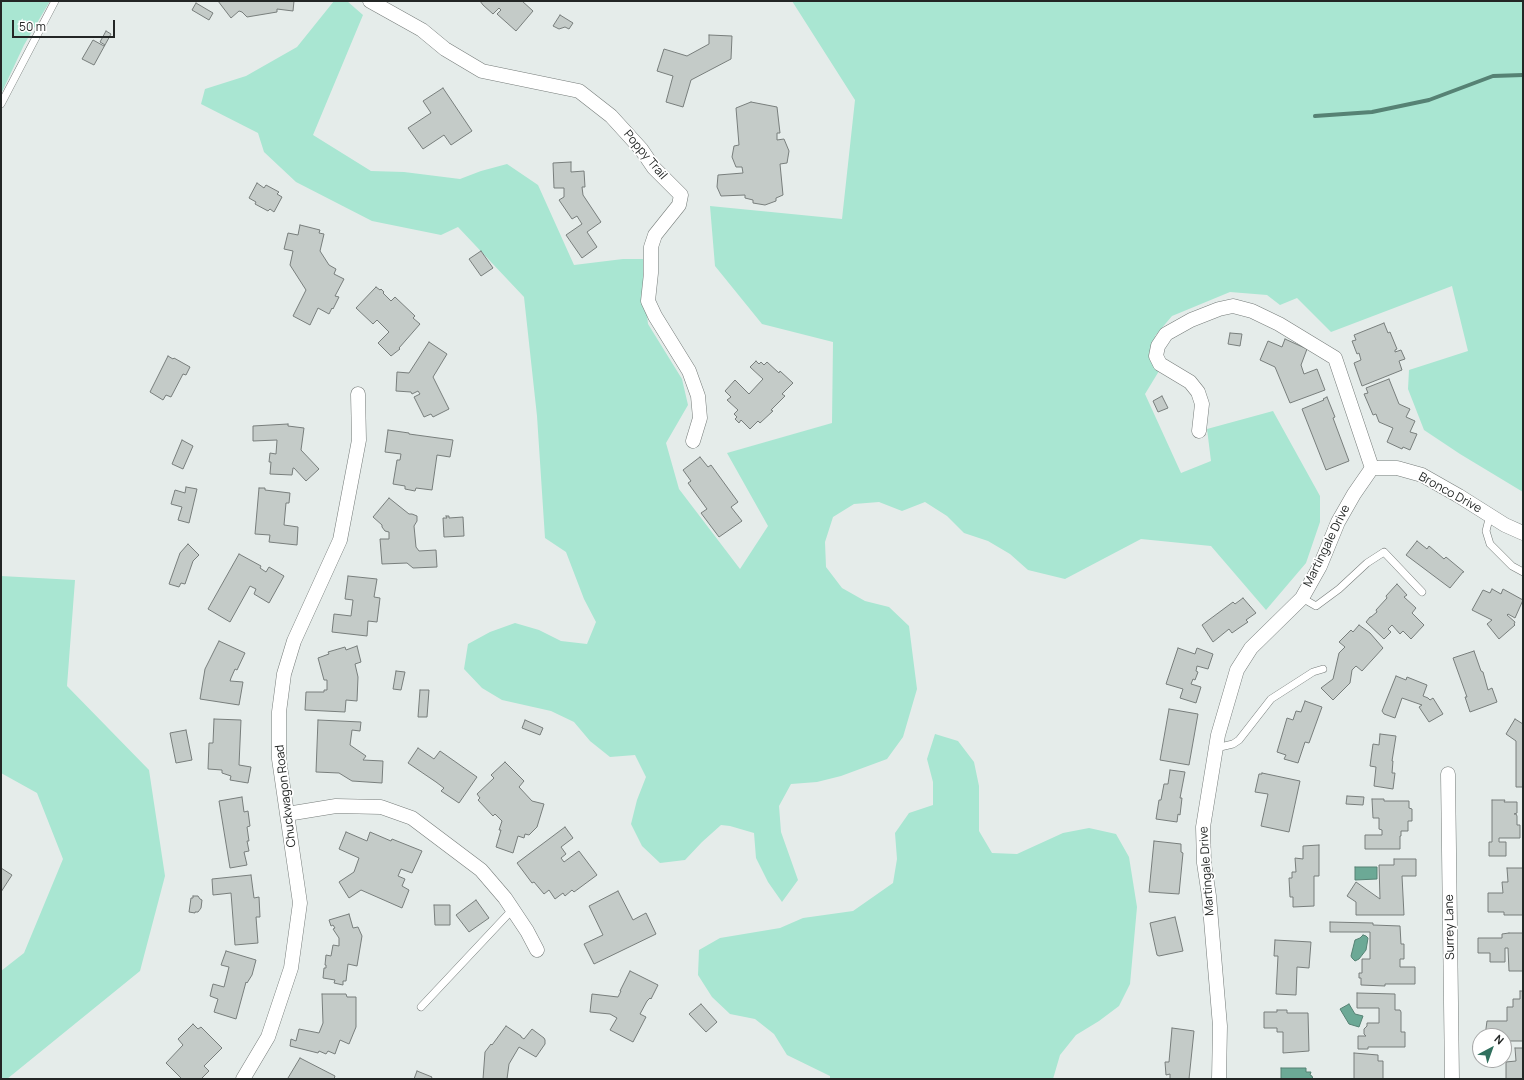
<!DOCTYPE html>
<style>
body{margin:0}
#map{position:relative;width:1524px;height:1080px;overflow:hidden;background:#e5ecea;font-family:Manrope,sans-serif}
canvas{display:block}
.frame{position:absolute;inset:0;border:2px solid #232625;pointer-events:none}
.north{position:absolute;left:1472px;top:1028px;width:40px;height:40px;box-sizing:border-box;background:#fff;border:1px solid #a7a8a8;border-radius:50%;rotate:41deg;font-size:11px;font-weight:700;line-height:16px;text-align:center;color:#232625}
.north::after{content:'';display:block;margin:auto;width:14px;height:18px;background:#31705e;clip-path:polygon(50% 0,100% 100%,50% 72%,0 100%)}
.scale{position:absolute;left:12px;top:20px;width:103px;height:18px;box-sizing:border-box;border:2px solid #232625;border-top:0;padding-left:5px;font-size:12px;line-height:14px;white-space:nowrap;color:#232625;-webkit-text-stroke:3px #fff;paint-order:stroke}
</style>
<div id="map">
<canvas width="1524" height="1080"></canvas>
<div class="frame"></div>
<div class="north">N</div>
<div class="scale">50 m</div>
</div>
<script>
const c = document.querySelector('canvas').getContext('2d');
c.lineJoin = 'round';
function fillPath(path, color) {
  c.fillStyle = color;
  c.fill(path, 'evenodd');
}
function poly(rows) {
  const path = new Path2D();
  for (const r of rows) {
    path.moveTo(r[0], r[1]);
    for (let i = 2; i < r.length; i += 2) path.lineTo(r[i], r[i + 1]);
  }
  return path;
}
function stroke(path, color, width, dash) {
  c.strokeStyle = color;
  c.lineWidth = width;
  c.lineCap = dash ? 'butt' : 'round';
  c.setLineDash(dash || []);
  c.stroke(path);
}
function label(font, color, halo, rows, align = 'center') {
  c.font = font + ' Manrope,sans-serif';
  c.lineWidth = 3.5;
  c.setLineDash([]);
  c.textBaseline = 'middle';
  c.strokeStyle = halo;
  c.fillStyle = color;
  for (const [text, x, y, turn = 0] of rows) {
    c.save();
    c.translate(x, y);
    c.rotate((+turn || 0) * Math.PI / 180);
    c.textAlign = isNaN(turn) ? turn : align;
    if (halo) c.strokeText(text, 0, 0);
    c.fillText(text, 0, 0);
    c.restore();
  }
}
const green = poly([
 [1,1,50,1,24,45,1,94],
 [334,1,347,1,363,15,313,135,371,171,404,172,460,179,481,171,507,164,538,185,574,265,623,259,643,259,643,281,648,324,682,379,688,405,666,443,679,489,740,569,768,526,727,453,832,423,833,342,762,324,715,266,710,206,842,219,855,100,792,1,1523,1,1523,492,1460,454,1424,430,1408,389,1409,370,1468,351,1452,286,1331,332,1297,298,1280,305,1267,295,1230,292,1172,316,1155,336,1153,362,1159,371,1145,394,1181,473,1211,461,1207,429,1273,411,1320,496,1320,522,1306,563,1266,610,1211,546,1141,539,1065,579,1028,570,1010,554,988,541,964,533,947,516,925,502,902,511,879,502,854,504,833,517,825,542,826,567,842,588,865,601,889,607,909,626,917,689,903,737,887,759,841,776,817,782,791,784,779,806,781,832,798,880,782,902,768,882,756,858,754,833,730,826,721,825,702,842,685,860,660,863,642,846,631,824,637,800,646,777,635,755,610,757,590,741,574,722,551,711,502,700,482,688,464,669,468,644,490,632,515,623,539,630,561,641,587,644,596,622,584,599,566,552,545,538,537,416,524,297,458,227,441,235,372,221,296,182,264,152,258,133,201,104,205,89,246,76,297,47],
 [1,576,75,580,67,686,149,770,165,876,140,971,7,1079,1,1079,1,971,24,953,63,859,37,793,1,773],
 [935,734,958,741,974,762,979,786,979,831,992,853,1017,854,1063,833,1089,828,1116,834,1129,857,1137,907,1130,984,1119,1006,1099,1021,1076,1035,1060,1055,1053,1079,830,1079,830,1076,787,1055,774,1034,755,1019,730,1014,712,997,698,975,699,950,720,938,780,928,803,918,853,911,893,883,897,859,895,833,909,813,933,805,933,782,927,759]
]);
const water = poly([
 [1355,867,1377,867,1377,879,1355,880,1355,867],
 [1363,935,1366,936,1368,938,1366,950,1359,959,1355,961,1352,958,1351,956,1355,940,1360,938,1363,935],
 [1349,1004,1355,1014,1363,1016,1359,1027,1349,1024,1340,1009,1349,1004],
 [1281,1068,1306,1068,1306,1072,1311,1072,1310,1075,1312,1076,1313,1079,1281,1079,1281,1068]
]);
const stream = poly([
 [1315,116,1372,112,1429,100,1493,76,1523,75]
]);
const building = poly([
 [218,1,294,1,293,11,277,9,277,12,247,17,242,12,239,11,231,18,218,1],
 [480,1,522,1,533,11,516,31,497,14,501,10,499,8,493,14,483,5,480,1],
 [196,3,213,13,209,20,192,10,196,3],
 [560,15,573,23,569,29,565,27,559,29,553,26,560,15],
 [106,31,111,34,94,65,82,59,93,40,104,46,105,45,100,42,106,31],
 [709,35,732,36,731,59,691,80,683,107,666,102,673,76,657,71,664,49,687,56,709,44,709,35],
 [443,88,472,131,451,145,444,135,423,149,408,128,431,113,423,101,443,88],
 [751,102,777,107,780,133,777,133,777,140,784,139,789,151,787,163,780,164,783,195,776,198,776,201,765,205,753,203,753,200,745,198,745,195,721,196,717,187,718,175,743,173,742,167,736,167,732,157,734,146,739,145,736,108,751,102],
 [571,162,571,172,584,171,585,187,582,187,583,195,601,222,587,232,597,247,582,258,566,235,582,224,577,216,572,219,559,200,564,197,564,188,554,188,553,163,571,162],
 [257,183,264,188,266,185,279,192,277,194,282,197,274,212,270,209,268,211,255,204,256,202,249,198,257,183],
 [300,225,320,230,319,233,324,234,320,251,329,265,336,269,334,274,344,279,335,296,339,297,333,309,332,308,329,314,318,308,310,325,293,316,306,290,290,265,293,251,284,249,288,233,298,235,300,225],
 [481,251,493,268,481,276,469,259,481,251],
 [376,287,380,290,381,289,384,292,383,293,391,301,395,297,415,316,413,318,420,324,399,348,400,349,391,356,378,343,389,332,377,320,373,324,356,308,376,287],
 [1384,323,1388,333,1390,332,1397,349,1395,350,1395,352,1401,350,1405,359,1399,361,1402,370,1362,386,1354,363,1361,360,1359,353,1357,354,1352,341,1356,340,1354,335,1384,323],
 [1230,333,1242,334,1240,346,1228,344,1230,333],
 [1285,339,1307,349,1301,365,1304,374,1317,369,1325,390,1290,403,1275,367,1260,360,1268,341,1282,347,1285,339],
 [429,342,447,354,433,377,449,409,433,417,431,414,424,417,414,397,420,394,418,391,412,394,411,392,396,391,397,372,409,373,429,342],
 [168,356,173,359,174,358,190,367,186,375,183,374,171,397,166,395,163,400,150,392,168,356],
 [756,361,759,364,761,362,764,365,767,362,779,373,780,371,793,383,782,394,785,396,771,410,773,411,760,423,758,421,750,429,741,420,739,423,735,419,737,417,734,414,738,410,727,400,731,397,725,391,735,380,749,394,763,379,750,367,756,361],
 [1389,379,1399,404,1410,409,1406,417,1415,421,1410,432,1417,434,1410,450,1403,447,1402,449,1387,442,1393,428,1379,422,1376,414,1373,415,1364,394,1368,393,1366,388,1389,379],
 [1162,396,1168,408,1158,412,1153,401,1162,396],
 [1327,397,1335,417,1333,418,1349,461,1326,470,1302,409,1324,400,1323,399,1327,397],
 [288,424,288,426,304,428,301,450,319,469,306,481,294,468,293,468,292,475,270,474,271,462,269,462,270,453,276,454,277,440,253,441,253,426,288,424],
 [388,430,409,433,409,434,453,440,450,457,437,455,432,490,416,488,415,491,405,489,405,486,393,484,397,460,400,460,401,454,385,452,388,430],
 [182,440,193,446,183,469,172,464,182,440],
 [700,457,708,467,711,465,738,502,731,507,742,521,719,537,701,513,707,509,688,483,691,481,683,470,700,457],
 [186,487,197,489,189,523,178,520,182,507,171,504,175,490,185,493,186,487],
 [259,488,265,488,265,490,290,493,289,503,286,503,284,525,298,527,297,545,269,542,270,535,255,534,259,488],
 [389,498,409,514,412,514,417,516,417,521,414,526,416,547,419,551,436,550,437,567,413,568,407,563,382,564,380,539,389,539,389,532,385,531,382,527,382,525,373,517,389,498],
 [446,516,449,516,449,518,463,517,464,536,444,537,443,518,447,518,446,516],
 [1417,541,1427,549,1429,546,1444,559,1446,557,1464,572,1463,572,1450,588,1406,555,1417,541],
 [188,544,199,555,193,561,185,584,181,583,179,587,169,584,180,553,188,544],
 [239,554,261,566,260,568,266,572,269,567,284,576,269,603,254,594,256,589,250,586,230,622,208,609,239,554],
 [348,576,377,579,374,597,380,598,377,622,368,621,367,636,332,632,334,614,351,616,353,600,345,599,348,576],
 [1397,584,1407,595,1404,597,1416,608,1412,613,1424,625,1411,639,1403,631,1400,634,1392,625,1388,629,1391,632,1384,639,1366,622,1370,617,1371,617,1377,612,1376,610,1387,598,1386,596,1397,584],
 [1492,589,1501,594,1503,589,1523,600,1515,618,1508,614,1507,615,1515,622,1514,624,1515,625,1499,639,1487,624,1492,620,1472,610,1483,590,1490,593,1492,589],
 [1243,598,1256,613,1246,620,1248,622,1239,628,1232,633,1229,629,1213,642,1202,625,1233,602,1235,604,1243,598],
 [1359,625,1370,633,1383,648,1362,671,1356,666,1352,670,1350,683,1333,700,1321,688,1333,679,1339,653,1345,647,1339,642,1351,630,1353,632,1359,625],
 [219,641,245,653,237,670,235,669,231,678,230,681,243,682,239,705,200,699,205,669,219,641],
 [357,646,361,662,355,664,358,677,357,701,346,700,345,712,305,710,306,692,324,692,324,690,327,690,327,680,324,680,318,658,329,654,328,652,345,647,346,650,357,646],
 [1178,648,1195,654,1197,648,1213,654,1208,669,1197,666,1196,671,1198,672,1195,680,1193,679,1191,684,1201,687,1196,703,1180,698,1183,689,1166,684,1178,648],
 [1474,651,1481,671,1483,672,1488,690,1492,688,1497,702,1470,712,1465,697,1467,697,1453,658,1474,651],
 [396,671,405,672,401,690,393,689,396,671],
 [1396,676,1406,680,1407,677,1427,685,1423,696,1428,698,1430,700,1433,698,1443,714,1429,722,1419,707,1422,705,1402,698,1395,718,1384,714,1382,711,1396,676],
 [420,690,429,690,427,717,418,717,420,690],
 [1305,701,1322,707,1309,743,1305,742,1298,763,1284,759,1286,755,1277,752,1287,718,1293,720,1296,711,1301,712,1305,701],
 [1169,709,1198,714,1189,765,1160,760,1169,709],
 [214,719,241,720,239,765,251,767,248,783,230,780,231,776,222,773,222,770,208,769,209,743,213,743,214,719],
 [1515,719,1523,724,1523,787,1516,787,1516,741,1506,734,1515,719],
 [318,720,361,722,360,731,352,730,350,745,366,756,363,760,383,761,382,783,352,781,339,773,316,772,318,720],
 [525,720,543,728,540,735,522,728,525,720],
 [186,730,192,760,176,763,170,733,186,730],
 [1380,734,1396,736,1392,761,1393,761,1392,773,1395,773,1393,789,1374,786,1376,767,1370,766,1373,744,1379,745,1380,734],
 [418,748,434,759,440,751,477,777,459,803,441,791,444,788,436,782,408,763,418,748],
 [505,762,524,781,519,787,532,801,544,804,537,827,529,835,525,834,524,838,518,836,513,853,496,847,501,830,499,830,502,821,495,814,493,816,478,800,480,798,477,794,494,778,491,775,505,762],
 [1170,770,1185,772,1180,798,1182,798,1180,815,1178,814,1177,822,1156,819,1159,800,1161,800,1164,784,1168,784,1170,770],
 [1262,773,1300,781,1289,832,1261,826,1268,794,1255,792,1259,774,1262,774,1262,773],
 [1347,796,1364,797,1363,805,1346,804,1347,796],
 [242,797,244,812,248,811,250,826,247,827,249,841,247,841,249,851,244,852,247,865,230,868,219,801,242,797],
 [1372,799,1384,799,1384,801,1409,801,1409,808,1412,809,1412,821,1408,821,1408,831,1401,831,1401,836,1400,836,1400,849,1365,849,1365,835,1382,835,1382,830,1379,829,1379,818,1373,818,1372,799],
 [1492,800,1505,800,1504,802,1517,802,1517,813,1514,814,1516,814,1517,816,1517,825,1520,825,1520,838,1499,838,1499,842,1506,842,1506,856,1489,856,1489,842,1492,842,1492,800],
 [565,827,573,838,561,847,566,854,561,858,564,862,579,851,597,875,574,892,572,890,565,896,563,893,555,899,549,890,544,894,534,882,532,883,517,863,565,827],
 [346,832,367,841,370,832,391,841,392,839,422,851,412,873,401,869,398,876,405,879,402,886,409,890,402,908,361,890,349,898,339,882,354,872,359,858,339,849,346,832],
 [1154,841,1181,844,1181,852,1183,853,1179,894,1149,892,1154,841],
 [1319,845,1319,876,1314,876,1314,906,1293,907,1293,897,1290,897,1289,878,1292,878,1292,872,1296,872,1295,858,1303,859,1303,846,1319,845],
 [1394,859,1416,859,1416,876,1402,876,1404,915,1356,915,1356,902,1347,896,1356,882,1380,899,1379,865,1394,865,1394,859],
 [1,868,12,875,1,892,1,868],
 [1507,868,1523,868,1523,915,1504,915,1504,912,1488,912,1488,893,1503,893,1502,882,1508,882,1507,868],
 [251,875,254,898,259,897,260,917,256,917,258,943,235,945,231,893,213,895,212,879,251,875],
 [618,891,633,920,646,913,656,934,594,964,584,944,603,935,589,906,618,891],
 [193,896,198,896,200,899,202,900,201,908,198,912,195,912,195,913,189,912,191,898,193,898,193,896],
 [476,900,489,918,469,932,456,915,476,900],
 [434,905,450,905,450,925,435,925,434,905],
 [349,914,353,928,358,927,362,936,357,966,348,964,346,981,343,981,343,985,334,983,335,980,323,978,324,968,326,968,326,965,325,965,326,955,331,956,333,945,339,946,339,938,333,929,335,928,333,925,331,926,329,920,349,914],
 [1175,917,1183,951,1159,956,1157,955,1150,923,1175,917],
 [1330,922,1373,923,1373,925,1400,926,1401,944,1404,944,1404,959,1400,959,1400,967,1415,967,1415,984,1385,984,1385,986,1361,985,1361,978,1359,978,1359,973,1362,973,1362,959,1370,959,1370,932,1330,932,1330,922],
 [1509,933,1523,933,1523,971,1509,971,1508,948,1505,948,1505,962,1490,962,1490,953,1478,953,1478,938,1502,938,1502,934,1509,933],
 [1275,940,1311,942,1309,968,1297,967,1296,995,1276,994,1278,956,1274,956,1275,940],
 [226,951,256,960,252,975,247,983,246,982,236,1019,214,1012,218,999,210,996,213,984,224,987,229,967,221,965,226,951],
 [630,971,658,985,651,999,650,998,647,1001,640,1014,646,1017,633,1042,610,1030,617,1018,610,1014,590,1012,592,994,618,997,621,991,620,991,630,971],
 [1520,991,1523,991,1523,1041,1504,1041,1504,1036,1485,1036,1487,1021,1507,1021,1507,1007,1513,1007,1513,999,1520,999,1520,991],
 [1357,993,1395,994,1395,1010,1400,1010,1401,1012,1401,1032,1405,1032,1405,1047,1368,1047,1368,1049,1358,1049,1358,1036,1366,1036,1364,1034,1364,1029,1367,1026,1367,1023,1379,1023,1379,1008,1357,1008,1357,993],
 [322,994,346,994,347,997,356,997,356,1027,349,1044,340,1040,335,1054,328,1051,326,1054,319,1051,318,1053,290,1046,291,1039,296,1041,299,1029,319,1033,323,1023,322,994],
 [701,1004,717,1022,706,1032,689,1014,701,1004],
 [1277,1010,1287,1010,1287,1013,1308,1013,1309,1051,1283,1053,1283,1032,1277,1032,1277,1028,1264,1028,1264,1012,1277,1012,1277,1010],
 [193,1024,198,1029,201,1027,222,1048,204,1066,209,1071,201,1079,182,1079,166,1063,183,1045,178,1039,193,1024],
 [506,1026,521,1036,521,1037,524,1039,532,1029,544,1038,545,1040,545,1044,536,1057,519,1047,509,1064,507,1079,483,1079,485,1052,491,1044,492,1045,506,1026],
 [1172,1028,1194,1031,1189,1079,1170,1079,1170,1074,1166,1075,1165,1062,1169,1062,1172,1028],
 [1515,1048,1523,1048,1523,1079,1506,1079,1506,1062,1516,1061,1515,1048],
 [1354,1053,1378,1055,1378,1061,1383,1061,1383,1079,1354,1079,1354,1053],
 [300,1058,335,1076,334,1079,289,1079,288,1078,300,1058],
 [417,1071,432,1077,431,1079,414,1079,417,1071]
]);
const lane = poly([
 [1,104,55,1],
 [1490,515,1486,531,1490,544,1512,566,1523,572],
 [1302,598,1316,606,1339,589,1367,563,1384,552,1422,592],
 [1216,748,1233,744,1239,740,1271,699,1313,672,1323,669],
 [421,1007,513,909]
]);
const street = poly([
 [370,1,422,30,445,49,482,71,579,91,611,116,641,149,654,168,681,195,679,205,655,235,651,247,651,273,648,301,655,316,689,371,698,396,700,418,693,441],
 [1199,431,1202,404,1198,392,1190,382,1160,364,1156,356,1158,346,1166,334,1191,320,1219,309,1233,306,1252,311,1279,324,1335,358,1372,468],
 [1372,468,1397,468,1422,475,1459,496,1505,525,1523,533],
 [1448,774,1452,1079],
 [287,814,336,806,381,807,412,818,481,870,505,898,527,931,537,950],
 [243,1079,268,1037,291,968,300,903,279,759,279,712,284,674,294,641,340,540,359,440,358,394],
 [1219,1079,1220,1026,1209,896,1204,863,1203,827,1218,735,1237,670,1251,648,1302,598,1320,566,1338,522,1354,494,1372,468]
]);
const streetNames = [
 ["Poppy Trail",645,155,50],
 ["Bronco Drive",1450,493,29],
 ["Martingale Drive",1327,546,-64],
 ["Chuckwagon Road",286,796,-97],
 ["Martingale Drive",1207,871,-94],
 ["Surrey Lane",1450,927,-91]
];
fillPath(green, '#a9e6d2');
fillPath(water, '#6ca996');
stroke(water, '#568274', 1);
stroke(stream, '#568274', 4);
fillPath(building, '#c4cbc8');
stroke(building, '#787e7c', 1);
stroke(lane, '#767c7a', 8);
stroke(street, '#767c7a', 15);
stroke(lane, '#fff', 7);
stroke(street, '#fff', 14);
label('12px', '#232625', '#fff', streetNames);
</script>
